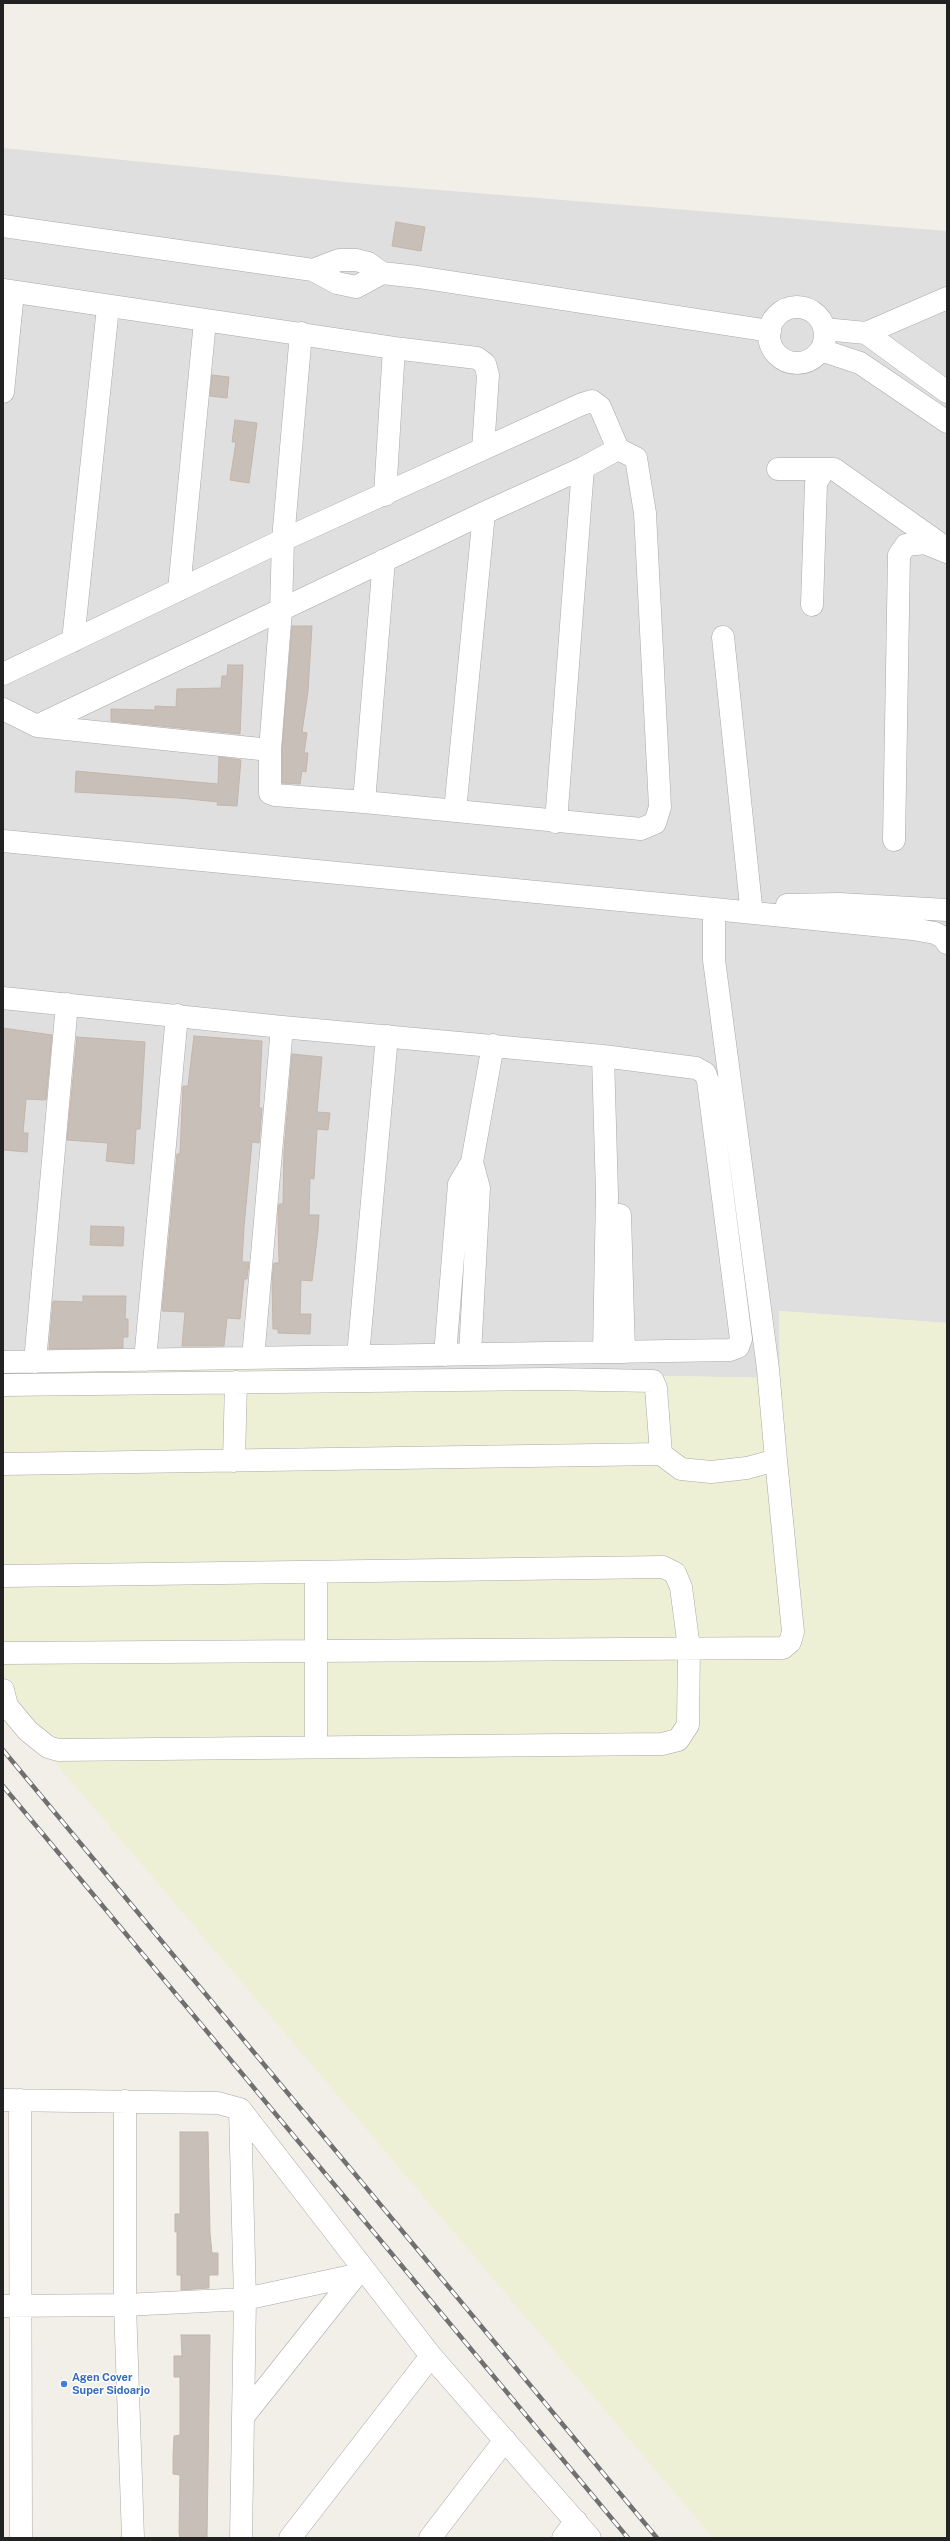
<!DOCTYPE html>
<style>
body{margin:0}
#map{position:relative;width:950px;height:2541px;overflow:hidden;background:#f2efe9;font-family:"Public Sans",sans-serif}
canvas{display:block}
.frame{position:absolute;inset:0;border:4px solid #222;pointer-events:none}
</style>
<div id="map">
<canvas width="950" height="2541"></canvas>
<div class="frame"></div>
</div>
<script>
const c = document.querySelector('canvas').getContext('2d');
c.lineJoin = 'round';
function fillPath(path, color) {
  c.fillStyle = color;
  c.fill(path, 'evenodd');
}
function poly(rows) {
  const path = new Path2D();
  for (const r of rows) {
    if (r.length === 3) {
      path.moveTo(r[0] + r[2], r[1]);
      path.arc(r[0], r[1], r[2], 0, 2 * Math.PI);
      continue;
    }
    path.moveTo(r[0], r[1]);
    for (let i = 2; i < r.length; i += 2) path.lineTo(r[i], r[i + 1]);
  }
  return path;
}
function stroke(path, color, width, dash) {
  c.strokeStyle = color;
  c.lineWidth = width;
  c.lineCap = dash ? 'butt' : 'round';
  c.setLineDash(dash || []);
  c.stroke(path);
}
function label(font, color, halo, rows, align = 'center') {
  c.font = font + ' "Public Sans",sans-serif';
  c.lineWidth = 3;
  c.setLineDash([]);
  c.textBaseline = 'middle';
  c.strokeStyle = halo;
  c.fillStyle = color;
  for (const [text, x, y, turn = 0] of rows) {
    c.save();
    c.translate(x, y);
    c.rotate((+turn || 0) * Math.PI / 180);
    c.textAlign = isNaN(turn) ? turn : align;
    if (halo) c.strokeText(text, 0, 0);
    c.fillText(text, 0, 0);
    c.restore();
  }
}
const residential = poly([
 [3,148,365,184,947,231,947,1323,779,1311,780,1378,3,1365]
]);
const farmland = poly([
 [779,1311,947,1323,947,2538,713,2538,3,1701,3,1365,780,1378]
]);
const building = poly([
 [396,222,425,227,421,251,392,246,396,222],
 [212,375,229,377,227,398,210,396,212,375],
 [235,420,257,423,249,483,230,480,236,442,232,442,235,420],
 [292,626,312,626,308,691,302,732,307,733,304,753,308,753,306,772,302,771,300,784,282,783,282,750,292,626],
 [228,665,243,665,240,734,111,721,111,709,155,710,155,706,176,707,177,689,221,688,222,676,227,676,228,665],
 [219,757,241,760,237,806,217,805,218,802,179,798,75,792,76,771,218,784,219,757],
 [3,1028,52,1035,46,1100,26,1099,23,1133,28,1133,27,1152,3,1150,3,1028],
 [194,1036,262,1041,259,1108,262,1108,259,1143,252,1142,244,1227,242,1262,249,1262,247,1279,244,1279,240,1319,227,1318,224,1346,182,1346,185,1312,162,1311,177,1154,180,1154,183,1086,188,1086,194,1036],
 [77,1037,145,1042,140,1129,136,1129,134,1164,106,1161,108,1143,67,1140,77,1037],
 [292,1054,322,1057,317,1112,330,1113,328,1130,317,1129,314,1179,310,1178,309,1215,319,1215,318,1231,312,1281,301,1280,300,1314,311,1314,310,1334,278,1333,278,1329,273,1329,272,1279,274,1263,279,1263,278,1211,279,1204,283,1204,284,1152,292,1054],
 [91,1226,124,1227,123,1246,90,1245,91,1226],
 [83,1296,126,1296,125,1319,128,1319,128,1337,123,1337,123,1348,49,1349,53,1301,83,1302,83,1296],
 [180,2132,208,2132,210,2233,212,2253,218,2253,218,2275,209,2275,209,2288,181,2290,181,2275,177,2275,177,2232,175,2232,175,2214,180,2214,180,2132],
 [181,2335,210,2335,207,2538,180,2538,179,2533,180,2475,173,2474,173,2456,174,2436,180,2435,180,2377,174,2377,174,2356,182,2356,181,2335]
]);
const minor = poly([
 [3,226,313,270,337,283,356,287,382,273],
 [313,270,339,260,356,260,368,263,382,273,418,277,770,331],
 [3,290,394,348,477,358,485,364,488,375,483,449],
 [797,335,28],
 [824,329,866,333,947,392],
 [866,333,947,298],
 [821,350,860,363,947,422],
 [3,392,13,292],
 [778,469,834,469,943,546],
 [385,495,394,348],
 [179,590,205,321],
 [812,605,816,483,823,471],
 [723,637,751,906],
 [73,641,108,307],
 [3,674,283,540,582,404,592,401,600,407,618,449],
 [3,709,37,726,484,513,583,468,618,449,636,458,645,513,660,807,655,823,641,829,364,802,275,795,270,793,270,750,37,726],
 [270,750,281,610,283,540,301,333],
 [364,802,384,560],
 [455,811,484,513],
 [556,822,583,468],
 [894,840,899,555,906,545,925,543,947,552],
 [3,841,714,909],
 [787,905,839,904,947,910],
 [3,998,282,1027,603,1056,696,1068,705,1073,708,1081,741,1339,738,1347,730,1350,3,1362],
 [603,1056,607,1194,604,1352],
 [620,1215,624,1352],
 [470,1354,479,1188,472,1162],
 [445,1355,459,1184,472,1162,493,1045],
 [358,1356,387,1036],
 [253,1358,282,1027],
 [145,1360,177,1015],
 [35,1362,67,1004],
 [3,1385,550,1379,653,1381,656,1388,661,1454],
 [234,1461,236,1382],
 [3,1464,661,1454,681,1469,711,1472,747,1468,776,1460,768,1369,714,960,714,909,913,929,935,933,944,938,947,943],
 [3,1576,663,1567,675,1573,681,1587,689,1648,688,1725,678,1740,662,1744,58,1750,48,1747,28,1731,7,1706,3,1690],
 [3,1653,783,1648,790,1642,793,1632,776,1460],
 [316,1747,316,1572],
 [3,2100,218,2103,240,2109,431,2356,590,2538],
 [20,2100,21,2538],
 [125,2101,125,2305,133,2538],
 [240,2109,245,2299,241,2538],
 [3,2306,125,2305,245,2299,356,2275],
 [243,2417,356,2275,361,2272],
 [290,2538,431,2356],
 [430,2538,505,2440],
 [563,2538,576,2521]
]);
const rail = poly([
 [3,1750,657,2538],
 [3,1786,628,2538]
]);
const markers = [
 [64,2384,4,"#3f7fe0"]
];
const shopNames = [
 ["Agen Cover",72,2378],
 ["Super Sidoarjo",72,2391]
];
fillPath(residential, '#e0dfdf');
fillPath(farmland, '#eef0d5');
fillPath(building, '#c7bfb8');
stroke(building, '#c4b6ab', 1);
stroke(minor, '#a9a9a9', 23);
stroke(minor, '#fff', 22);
stroke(rail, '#707070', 4.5);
stroke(rail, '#fff', 3, [9]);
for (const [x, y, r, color] of markers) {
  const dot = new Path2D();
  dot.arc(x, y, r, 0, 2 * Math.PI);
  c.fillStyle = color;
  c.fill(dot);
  stroke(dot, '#fff', 1.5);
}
label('bold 11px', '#366cbe', '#fff', shopNames, 'left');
</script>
